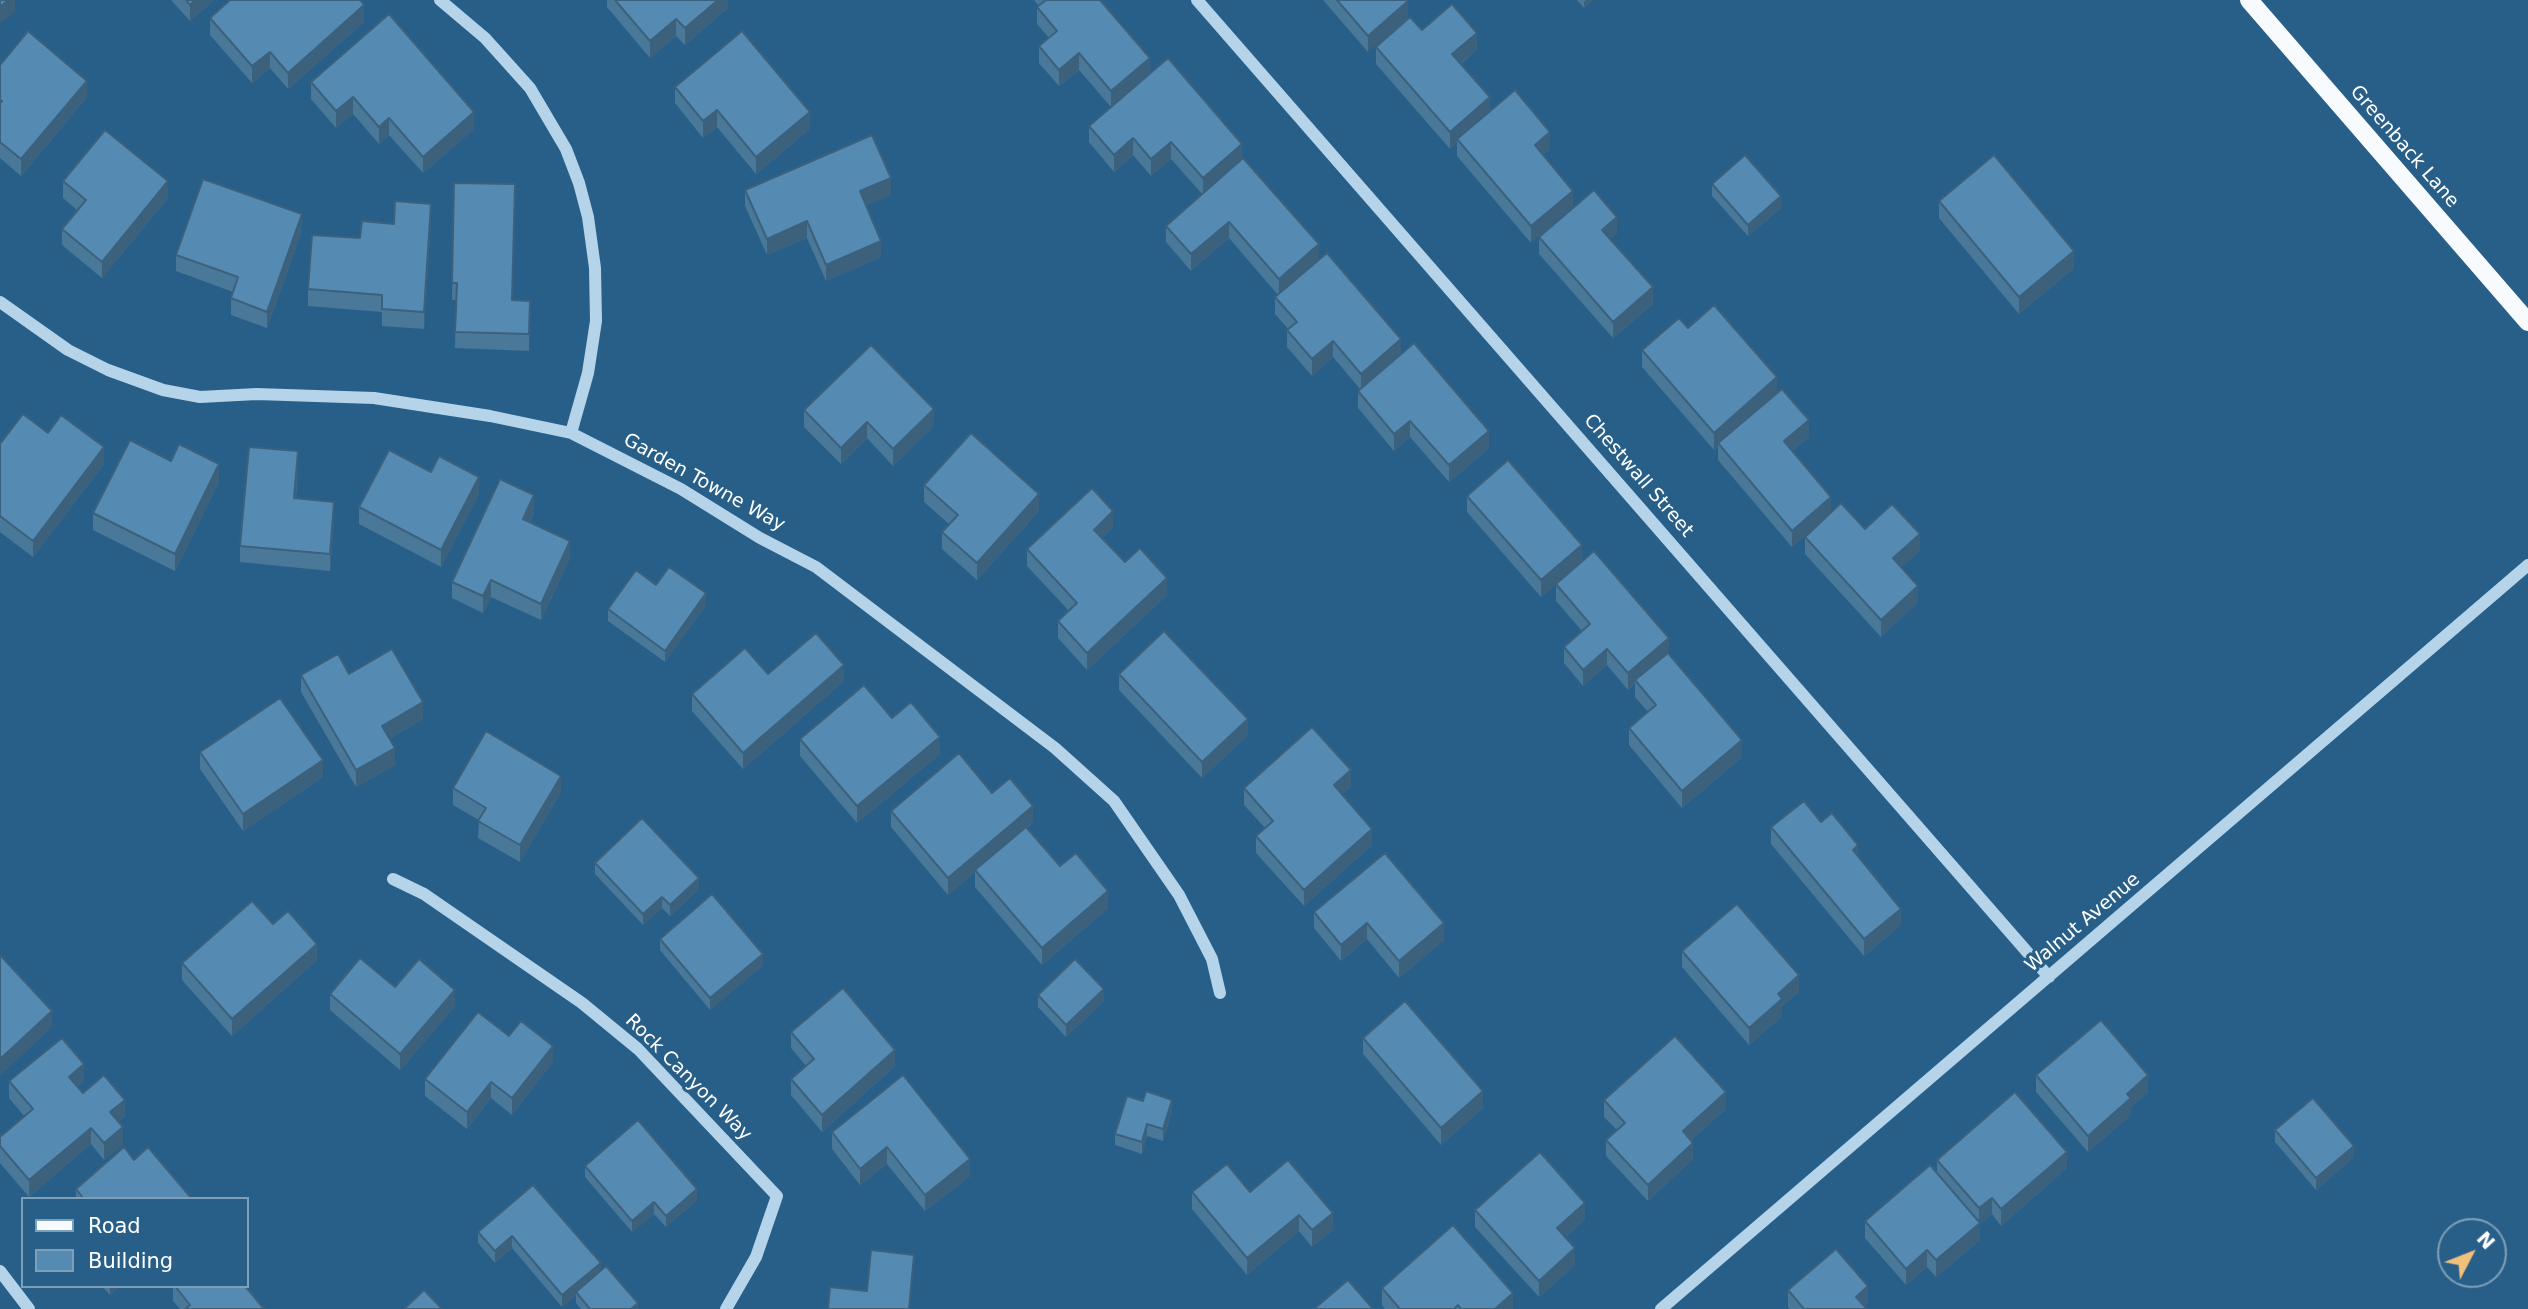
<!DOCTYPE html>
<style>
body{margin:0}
#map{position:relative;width:2528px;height:1309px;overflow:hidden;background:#285f89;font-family:"DejaVu Sans",sans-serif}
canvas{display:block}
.legend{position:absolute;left:21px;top:1197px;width:228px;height:91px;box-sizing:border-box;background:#285f89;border:2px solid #7e9fb8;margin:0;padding:9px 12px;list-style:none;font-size:21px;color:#fff}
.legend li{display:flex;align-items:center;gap:14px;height:35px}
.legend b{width:35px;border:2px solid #7e9fb8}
.north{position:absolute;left:2437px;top:1218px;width:70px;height:70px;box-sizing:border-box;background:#285f89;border:2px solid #7e9fb8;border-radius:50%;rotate:48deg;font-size:19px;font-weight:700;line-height:28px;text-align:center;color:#fff}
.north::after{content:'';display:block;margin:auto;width:24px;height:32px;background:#f1c07b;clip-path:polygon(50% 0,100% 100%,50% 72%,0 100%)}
</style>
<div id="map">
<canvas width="2528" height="1309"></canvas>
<ul class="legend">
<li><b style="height:9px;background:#f8fbfe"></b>Road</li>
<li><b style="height:19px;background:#558bb2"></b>Building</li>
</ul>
<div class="north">N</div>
</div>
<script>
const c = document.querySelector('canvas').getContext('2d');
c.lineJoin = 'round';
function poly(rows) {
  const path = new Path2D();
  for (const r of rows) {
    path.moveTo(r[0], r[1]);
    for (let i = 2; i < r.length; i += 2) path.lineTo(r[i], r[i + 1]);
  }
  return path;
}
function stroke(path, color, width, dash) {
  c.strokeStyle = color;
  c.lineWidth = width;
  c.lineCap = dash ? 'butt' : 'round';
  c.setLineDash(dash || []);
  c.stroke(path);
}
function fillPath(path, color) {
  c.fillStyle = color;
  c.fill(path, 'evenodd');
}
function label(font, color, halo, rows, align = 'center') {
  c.font = font + ' "DejaVu Sans",sans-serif';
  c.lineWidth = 6;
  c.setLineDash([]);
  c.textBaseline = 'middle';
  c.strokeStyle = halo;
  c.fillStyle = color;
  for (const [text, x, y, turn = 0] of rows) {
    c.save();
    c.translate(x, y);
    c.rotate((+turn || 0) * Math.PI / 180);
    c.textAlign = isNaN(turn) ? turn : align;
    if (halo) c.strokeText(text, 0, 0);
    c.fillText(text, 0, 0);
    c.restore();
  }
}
const minor = poly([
 [440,0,485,38,530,88,566,149,579,183,588,217,595,268,596,321,588,373,571,433],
 [1197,0,2049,977],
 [0,302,68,350,108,370,163,390,200,397,257,394,374,398,490,416,571,433,681,489,760,538,816,567,1055,748,1114,801,1179,895,1212,959,1220,993],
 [393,879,424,894,582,1003,638,1049,777,1196,756,1257,726,1309],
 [0,1271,29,1309],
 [1661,1309,2528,565]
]);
const major = poly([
 [2249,0,2528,322]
]);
const wall = poly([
 [171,0,214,0,190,21],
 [607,0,728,0,728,8,685,45,676,36,650,58,607,7],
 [1034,0,1100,0,1150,73,1242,159,1319,260,1401,354,1489,448,1449,482,1410,437,1394,451,1358,408,1358,391,1360,389,1333,357,1312,376,1287,347,1287,330,1288,329,1275,314,1275,297,1278,295,1229,238,1191,271,1166,242,1166,226,1202,194,1171,159,1151,176,1133,155,1114,172,1089,142,1089,126,1111,107,1079,70,1059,86,1039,63,1039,46,1049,38,1037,24,1037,7,1039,6],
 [1323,0,1407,0,1368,52],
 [1577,0,1593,0,1584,8],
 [210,18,364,22,288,89,270,68,252,83,210,35],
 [1422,30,1477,49,1461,64,1490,111,1550,149,1543,155,1531,243,1457,156,1457,142,1450,149,1376,64,1376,47],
 [0,65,87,97,21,176,0,158],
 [311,82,474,129,423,173,389,135,379,144,353,114,336,128,311,99],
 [675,87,810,129,756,174,717,127,703,138,675,103],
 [63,181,168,198,102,278,62,245,62,229,77,210,63,198],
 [454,183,513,300,530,301,529,351,455,348,456,300,452,300],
 [1712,184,1781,208,1748,236,1712,196],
 [745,190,891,195,866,205,881,257,826,281,807,238,767,255,745,206],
 [1939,201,2074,268,2019,314,1939,218],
 [431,220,424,329,382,326,382,312,308,306,308,289,360,238,394,224],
 [302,231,267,328,231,315,231,298,233,292,176,271,176,255],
 [1617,233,1610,239,1653,304,1613,338,1539,254,1539,237],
 [1688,328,1777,393,1809,437,1793,450,1831,512,1865,529,1920,551,1901,567,1918,602,1881,637,1805,554,1805,537,1816,526,1792,547,1718,460,1718,446,1714,450,1642,367,1642,350],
 [804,410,934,426,893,466,867,438,841,464,804,427],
 [48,433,104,464,33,557,0,532,0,444],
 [171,461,219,481,175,571,93,530,93,513],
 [298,468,296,498,334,519,330,571,240,562,240,546],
 [431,472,479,494,441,567,359,524,359,507],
 [924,485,1039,511,977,580,942,549,942,532,949,524,924,502],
 [1467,496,1582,561,1541,597,1467,512],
 [534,512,530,522,570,558,541,620,491,597,483,613,452,598,452,582],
 [1113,528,1102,538,1125,562,1167,595,1087,670,1058,638,1058,621,1069,611,1027,566,1027,549],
 [1556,584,1669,654,1742,757,1682,808,1629,745,1629,728,1648,712,1635,697,1635,683,1628,690,1607,665,1583,686,1564,663,1564,647,1582,631,1556,601],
 [656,585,706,605,665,662,608,621,608,609],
 [768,674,844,681,743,769,692,711,692,694],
 [1119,674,1248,735,1202,778,1119,690],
 [301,675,423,719,389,739,395,765,356,787,301,692],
 [892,718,940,754,857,823,800,756,800,739],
 [200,752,323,777,243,831,200,769],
 [1351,787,1342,794,1372,845,1304,906,1256,853,1256,836,1265,828,1244,805,1244,788],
 [453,788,561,792,520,862,478,838,479,820,453,805],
 [992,793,1033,822,1027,828,1060,866,1108,908,1042,965,975,887,975,872,948,895,891,827,891,811],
 [1821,822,1858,857,1901,925,1864,956,1771,844,1771,827],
 [595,863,699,889,670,916,662,908,643,925,595,874],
 [1314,912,1444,940,1399,978,1367,939,1341,961,1314,928],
 [273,924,317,960,232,1036,182,980,182,963],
 [660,939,763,965,710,1010,660,950],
 [1682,951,1799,992,1782,1006,1782,1016,1749,1045,1682,967],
 [395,987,455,1006,400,1070,330,1010,330,994],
 [1038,995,1104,1001,1066,1037,1038,1007],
 [791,1032,895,1066,822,1132,791,1095,791,1079,806,1066,791,1048],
 [509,1036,553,1062,512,1115,491,1098,467,1129,425,1096,425,1079],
 [1363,1038,1483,1108,1441,1145,1363,1054],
 [903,1075,970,1176,925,1211,887,1164,860,1185,832,1149,832,1132],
 [2036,1075,2148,1092,2131,1107,2131,1115,2088,1152,2036,1092],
 [9,1081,84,1081,77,1087,83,1093,125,1116,118,1122,123,1144,104,1160,91,1144,29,1197,0,1163,0,1137,24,1116,9,1098],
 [1604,1100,1726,1109,1691,1140,1693,1159,1648,1201,1606,1156,1606,1140,1617,1130,1604,1117],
 [1172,1111,1163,1141,1147,1136,1142,1154,1115,1145,1115,1134],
 [2275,1130,2354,1157,2316,1190,2275,1142],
 [134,1160,192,1199,76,1199,76,1189],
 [1937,1160,2067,1168,2001,1226,1992,1214,1980,1224,1980,1240,1936,1277,1927,1267,1906,1285,1865,1238,1865,1221,1937,1174],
 [585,1166,697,1200,666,1227,654,1214,632,1232,585,1177],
 [533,1185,601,1271,638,1309,581,1309,576,1303,576,1295,562,1307,512,1248,495,1263,478,1243,478,1232],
 [1192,1192,1250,1192,1333,1230,1312,1247,1299,1231,1247,1275,1192,1209],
 [1475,1210,1585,1219,1565,1238,1575,1265,1539,1297,1475,1227],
 [102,1286,120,1286,110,1295],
 [173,1286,247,1286,247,1288,264,1309,180,1309,173,1301],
 [1382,1288,1513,1309,1385,1309,1382,1305],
 [1788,1290,1868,1303,1864,1306,1867,1309,1790,1309,1788,1307]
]);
const shadedWall = poly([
 [8,0,15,0,15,11,0,24,0,7],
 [195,0,214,0,190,21,190,5],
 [718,0,728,0,728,8,685,45,685,28],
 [1586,0,1593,0,1584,8,1584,2],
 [1408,1,1408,18,1368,52,1368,36],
 [364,5,364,22,288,89,288,73],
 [676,19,676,36,650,58,650,41],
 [1477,33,1477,49,1452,71,1452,54],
 [270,52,270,68,252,83,252,66],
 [1079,53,1079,70,1059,86,1059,70],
 [1150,58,1150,74,1111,108,1111,91],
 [87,81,87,97,21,176,21,159],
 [353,97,353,114,336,128,336,111],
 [1490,97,1490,113,1457,139,1457,142,1450,149,1450,132],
 [717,110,717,127,703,138,703,121],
 [474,112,474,129,423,173,423,157],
 [810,112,810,129,756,174,756,157],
 [389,118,389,135,379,144,379,127],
 [1550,132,1550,149,1535,162,1535,145],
 [1133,138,1133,155,1114,172,1114,155],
 [1171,142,1171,159,1151,176,1151,159],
 [1242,144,1242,161,1203,195,1203,178],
 [891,178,891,195,860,208,860,191],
 [168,181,168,198,102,278,102,262],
 [1573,191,1573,207,1531,243,1531,226],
 [1781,196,1781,208,1748,236,1748,225],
 [431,204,431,220,424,329,424,312],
 [302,214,302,231,267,328,267,312],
 [1617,217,1617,233,1602,246,1602,230],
 [807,221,807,238,767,255,767,239],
 [1229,222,1229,238,1191,271,1191,254],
 [881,241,881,257,826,281,826,265],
 [1319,244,1319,261,1279,296,1279,279],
 [2074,251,2074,268,2019,314,2019,297],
 [1653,287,1653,304,1613,338,1613,322],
 [1401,339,1401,356,1361,390,1361,374],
 [1333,341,1333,357,1312,376,1312,359],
 [1777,377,1777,394,1718,443,1718,446,1714,450,1714,433],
 [934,409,934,426,893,466,893,449],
 [1809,420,1809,437,1784,457,1784,441],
 [1410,421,1410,437,1394,451,1394,434],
 [867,422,867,438,841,464,841,448],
 [1489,431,1489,448,1449,482,1449,465],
 [104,447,104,464,33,557,33,541],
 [298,451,298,468,294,515,294,498],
 [219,464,219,481,175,571,175,554],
 [479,477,479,494,441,567,441,550],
 [1039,494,1039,511,977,580,977,563],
 [534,495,534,512,523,536,523,519],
 [1831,497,1831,513,1792,547,1792,531],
 [334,502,334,519,330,571,330,554],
 [1113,511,1113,528,1094,546,1094,530],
 [1920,534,1920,551,1893,575,1893,558],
 [570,541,570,558,541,620,541,604],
 [1582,545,1582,561,1541,597,1541,580],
 [1167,578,1167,595,1087,670,1087,653],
 [491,580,491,597,483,613,483,596],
 [1918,586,1918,602,1881,637,1881,620],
 [706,593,706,605,665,662,665,651],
 [1669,638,1669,655,1635,680,1635,683,1628,690,1628,673],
 [1607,649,1607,665,1583,686,1583,670],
 [844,665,844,681,743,769,743,753],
 [423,702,423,719,382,743,382,726],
 [1248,719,1248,735,1202,778,1202,762],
 [940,737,940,754,857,823,857,806],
 [1742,740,1742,757,1682,808,1682,791],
 [395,748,395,765,356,787,356,770],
 [323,760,323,777,243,831,243,814],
 [1351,770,1351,787,1334,802,1334,785],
 [561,776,561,792,520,862,520,845],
 [1033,806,1033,822,948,895,948,878],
 [1372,829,1372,845,1304,906,1304,890],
 [1858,845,1858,862,1853,850],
 [699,878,699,889,670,916,670,905],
 [1108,891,1108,908,1042,965,1042,948],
 [662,897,662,908,643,925,643,914],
 [1901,909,1901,925,1864,956,1864,939],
 [1367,923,1367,939,1341,961,1341,945],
 [1444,923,1444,940,1399,978,1399,961],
 [317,944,317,960,232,1036,232,1019],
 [763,954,763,965,710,1010,710,998],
 [1799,975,1799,992,1782,1006,1782,1016,1749,1045,1749,1028,1778,994],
 [1104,989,1104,1001,1066,1037,1066,1025],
 [455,990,455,1006,400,1070,400,1054],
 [52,1011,52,1027,0,1076,0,1059],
 [553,1046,553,1062,512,1115,512,1098],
 [895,1050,895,1066,822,1132,822,1115],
 [84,1064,84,1081,69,1094,69,1077],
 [2148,1075,2148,1092,2131,1107,2131,1115,2088,1152,2088,1136,2127,1094],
 [491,1082,491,1098,467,1129,467,1112],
 [1483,1091,1483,1108,1441,1145,1441,1128],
 [1726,1092,1726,1109,1683,1147,1683,1131],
 [125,1100,125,1116,110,1129,110,1112],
 [1172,1100,1172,1111,1163,1141,1163,1129],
 [1147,1124,1147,1136,1142,1154,1142,1142],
 [123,1127,123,1144,104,1160,104,1143],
 [91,1128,91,1144,29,1197,29,1180],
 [1693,1143,1693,1159,1648,1201,1648,1185],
 [2354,1146,2354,1157,2316,1190,2316,1178],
 [887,1147,887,1164,860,1185,860,1169],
 [2067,1152,2067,1168,2001,1226,2001,1209],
 [970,1159,970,1176,925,1211,925,1195],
 [697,1189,697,1200,666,1227,666,1216],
 [1992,1198,1992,1214,1980,1224,1980,1240,1936,1277,1936,1260,1979,1224,1979,1208],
 [654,1202,654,1214,632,1232,632,1221],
 [1585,1203,1585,1219,1557,1245,1557,1228],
 [1333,1213,1333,1230,1312,1247,1312,1230],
 [1299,1215,1299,1231,1247,1275,1247,1258],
 [512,1236,512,1248,495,1263,495,1251],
 [1575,1248,1575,1265,1539,1297,1539,1281],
 [1927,1250,1927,1267,1906,1285,1906,1269],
 [914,1255,914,1266,910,1309,909,1309],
 [601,1263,601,1274,576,1292,576,1295,562,1307,562,1295],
 [110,1286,120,1286,110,1295],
 [1868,1286,1868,1303,1861,1309,1856,1297],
 [1513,1293,1513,1309,1495,1309],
 [638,1303,638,1309,631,1309]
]);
const building = poly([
 [0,0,8,0,0,7,0,0],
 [186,0,195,0,190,5,186,0],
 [230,0,360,0,364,5,288,73,270,52,252,66,210,18,230,0],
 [615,0,718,0,685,28,676,19,650,41,615,0],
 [1046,0,1100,0,1150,58,1111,91,1079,53,1059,70,1039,46,1057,31,1037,7,1046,0],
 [1337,0,1407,0,1408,1,1368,36,1337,0],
 [1452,4,1477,33,1452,54,1490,97,1450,132,1376,47,1410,17,1422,30,1452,4],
 [389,14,474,112,423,157,389,118,379,127,353,97,336,111,311,82,389,14],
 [28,31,87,81,21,159,0,142,0,103,2,101,0,100,0,65,28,31],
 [742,31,810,112,756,157,717,110,703,121,675,87,742,31],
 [1168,58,1242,144,1203,178,1171,142,1151,159,1133,138,1114,155,1089,126,1168,58],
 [1515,90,1550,132,1535,145,1573,191,1531,226,1457,139,1515,90],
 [105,130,168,181,102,262,62,229,86,200,63,181,105,130],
 [872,135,891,178,860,191,881,241,826,265,807,221,767,239,745,190,872,135],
 [1745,155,1781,196,1748,225,1712,184,1745,155],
 [1994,155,2074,251,2019,297,1939,201,1994,155],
 [1243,158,1319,244,1279,279,1229,222,1191,254,1166,226,1243,158],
 [203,179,302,214,267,312,231,298,238,277,176,255,203,179],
 [454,183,515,184,512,300,530,301,529,334,455,332,457,283,452,283,454,183],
 [1594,190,1617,217,1602,230,1653,287,1613,322,1539,237,1594,190],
 [395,201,431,204,424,312,382,309,382,295,308,289,312,235,360,238,362,221,394,224,395,201],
 [1327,253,1401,339,1361,374,1333,341,1312,359,1287,330,1297,322,1275,297,1327,253],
 [1714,305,1777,377,1714,433,1642,350,1679,318,1688,328,1714,305],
 [1414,343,1489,431,1449,465,1410,421,1394,434,1358,391,1414,343],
 [871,345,934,409,893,449,867,422,841,448,804,410,871,345],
 [1782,389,1809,420,1784,441,1831,497,1792,531,1718,443,1782,389],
 [23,414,48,433,61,415,104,447,33,541,0,516,0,444,23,414],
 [971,433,1039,494,977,563,942,532,958,515,924,485,971,433],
 [130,440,171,461,179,444,219,464,175,554,93,513,130,440],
 [249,447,298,451,294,498,334,502,330,554,240,546,249,447],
 [389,450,431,472,439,456,479,477,441,550,359,507,389,450],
 [1508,460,1582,545,1541,580,1467,496,1508,460],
 [500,479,534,495,523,519,570,541,541,604,491,580,483,596,452,582,500,479],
 [1092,488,1113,511,1094,530,1125,562,1140,548,1167,578,1087,653,1058,621,1077,603,1027,549,1092,488],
 [1841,503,1865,529,1892,504,1920,534,1893,558,1918,586,1881,620,1805,537,1841,503],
 [1594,551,1669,638,1628,673,1607,649,1583,670,1564,647,1590,624,1556,584,1594,551],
 [669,567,706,593,665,651,608,609,636,570,656,585,669,567],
 [1164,631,1248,719,1202,762,1119,674,1164,631],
 [816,633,844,665,743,753,692,694,745,648,768,674,816,633],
 [392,649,423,702,382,726,395,748,356,770,301,675,338,654,349,674,392,649],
 [1668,653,1742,740,1682,791,1629,728,1656,705,1635,680,1668,653],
 [864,685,892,718,911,702,940,737,857,806,800,739,864,685],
 [280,698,323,760,243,814,200,752,280,698],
 [1312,727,1351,770,1334,785,1372,829,1304,890,1256,836,1273,821,1244,788,1312,727],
 [486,731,561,776,520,845,478,821,486,808,453,788,486,731],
 [959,753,992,793,1010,778,1033,806,948,878,891,811,959,753],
 [1804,801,1821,822,1832,813,1858,845,1853,850,1901,909,1864,939,1771,827,1804,801],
 [642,818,699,878,670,905,662,897,643,914,595,863,642,818],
 [1026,827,1060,866,1076,853,1108,891,1042,948,975,870,1026,827],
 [1385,853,1444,923,1399,961,1367,923,1341,945,1314,912,1385,853],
 [712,894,763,954,710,998,660,939,712,894],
 [252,901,273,924,288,911,317,944,232,1019,182,963,252,901],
 [1737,904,1799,975,1778,994,1782,999,1749,1028,1682,951,1737,904],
 [0,955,52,1011,0,1059,0,955],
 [360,958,395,987,419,959,455,990,400,1054,330,994,360,958],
 [1075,959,1104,989,1066,1025,1038,995,1075,959],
 [843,988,895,1050,822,1115,791,1079,814,1059,791,1032,843,988],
 [1405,1001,1483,1091,1441,1128,1363,1038,1405,1001],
 [478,1012,509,1036,521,1021,553,1046,512,1098,491,1082,467,1112,425,1079,478,1012],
 [2101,1020,2148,1075,2127,1094,2131,1098,2088,1136,2036,1075,2101,1020],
 [1675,1036,1726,1092,1683,1131,1693,1143,1648,1185,1606,1140,1625,1123,1604,1100,1675,1036],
 [62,1038,84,1064,69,1077,83,1093,104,1075,125,1100,110,1112,123,1127,104,1143,91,1128,29,1180,0,1146,0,1137,33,1109,9,1081,62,1038],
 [903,1075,970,1159,925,1195,887,1147,860,1169,832,1132,903,1075],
 [1146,1091,1172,1100,1163,1129,1147,1124,1142,1142,1115,1134,1127,1096,1143,1101,1146,1091],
 [2015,1092,2067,1152,2001,1209,1992,1198,1979,1208,1937,1160,2015,1092],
 [2313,1098,2354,1146,2316,1178,2275,1130,2313,1098],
 [638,1120,697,1189,666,1216,654,1202,632,1221,585,1166,638,1120],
 [124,1147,134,1160,148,1147,192,1199,84,1199,76,1189,124,1147],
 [1540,1152,1585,1203,1557,1228,1575,1248,1539,1281,1475,1210,1540,1152],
 [1288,1160,1333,1213,1312,1230,1299,1215,1247,1258,1192,1192,1227,1164,1250,1192,1288,1160],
 [1930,1165,1980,1223,1936,1260,1927,1250,1906,1269,1865,1221,1930,1165],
 [533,1185,601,1263,562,1295,512,1236,495,1251,478,1232,533,1185],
 [1453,1225,1513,1293,1495,1309,1461,1309,1458,1305,1454,1309,1400,1309,1382,1288,1453,1225],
 [1836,1249,1868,1286,1856,1297,1867,1309,1804,1309,1788,1290,1836,1249],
 [871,1250,914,1255,909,1309,828,1309,830,1287,867,1291,871,1250],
 [606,1266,638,1303,631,1309,590,1309,576,1292,606,1266],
 [1348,1280,1373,1309,1314,1309,1348,1280],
 [175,1286,245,1286,264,1309,185,1309,190,1305,175,1286],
 [424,1290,442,1309,404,1309,424,1290]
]);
const streetNames = [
 ["Greenback Lane",2404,147,49],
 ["Chestwall Street",1638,476,49],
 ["Garden Towne Way",704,483,29],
 ["Walnut Avenue",2083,923,-40],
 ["Rock Canyon Way",688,1078,45]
];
stroke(minor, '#b5d3e9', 12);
stroke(major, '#f8fbfe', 18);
fillPath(wall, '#497899');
fillPath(shadedWall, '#3c617d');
fillPath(building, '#558bb2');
stroke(building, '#3c617d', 2);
label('19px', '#fff', '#285f89', streetNames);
</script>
